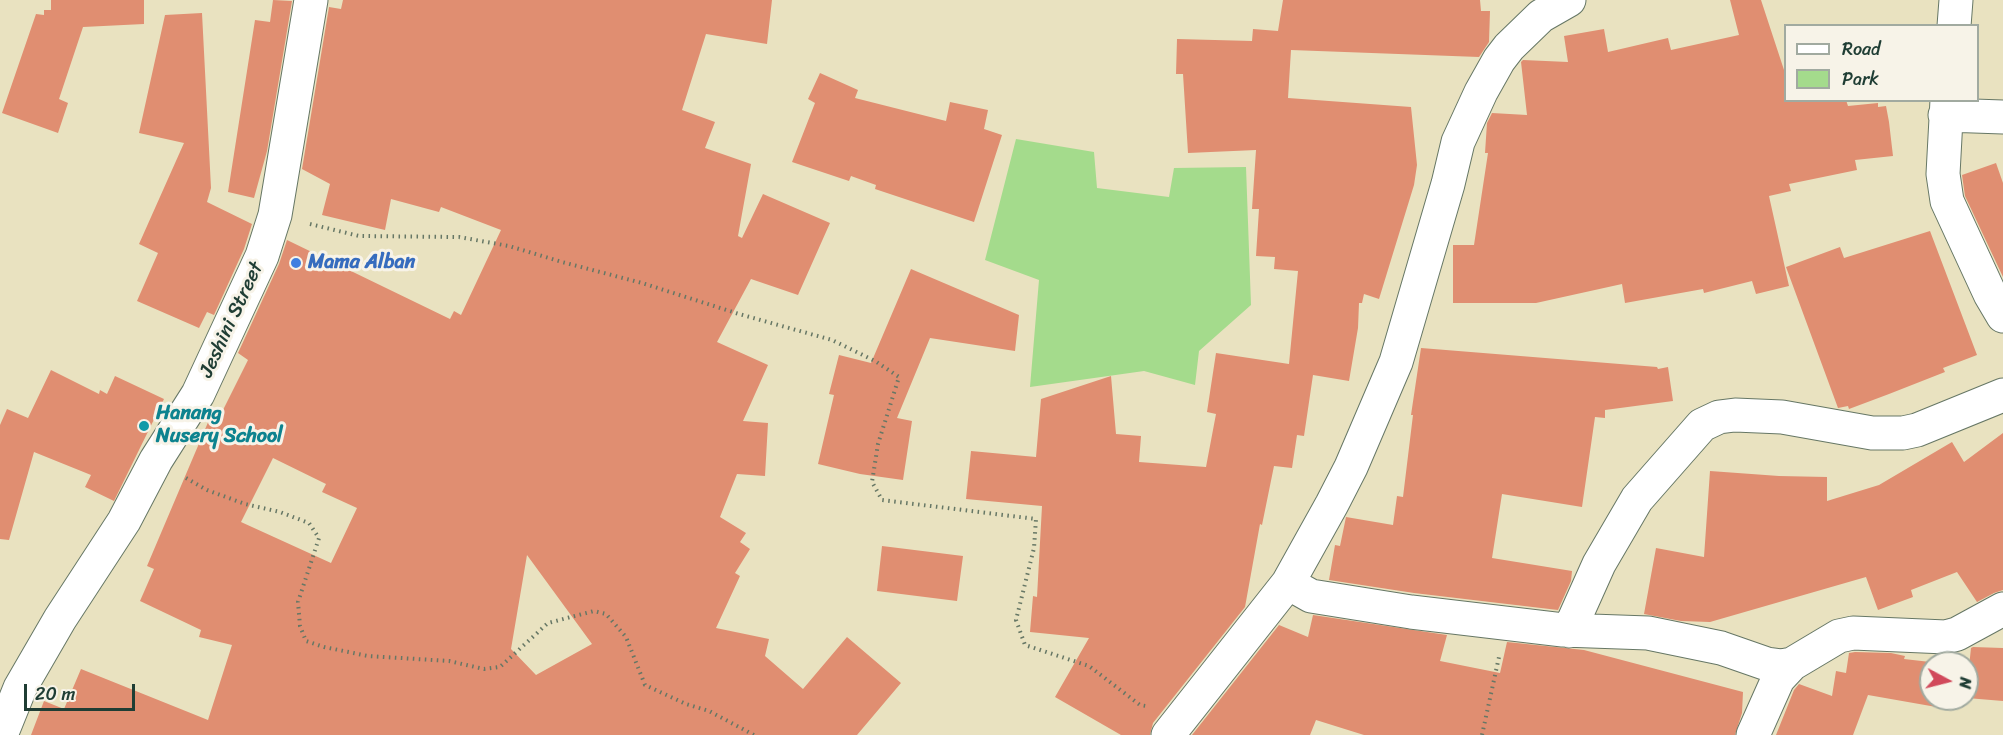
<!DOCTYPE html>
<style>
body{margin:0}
#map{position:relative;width:2003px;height:735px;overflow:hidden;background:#e9e2c0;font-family:Sriracha,sans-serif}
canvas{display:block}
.legend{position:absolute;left:1784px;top:24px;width:195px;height:78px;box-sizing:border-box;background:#f7f3e8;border:2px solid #a1aaa0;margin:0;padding:8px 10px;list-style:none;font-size:18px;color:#1f3d34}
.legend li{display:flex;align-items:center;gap:12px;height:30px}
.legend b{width:30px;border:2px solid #a1aaa0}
.north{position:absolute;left:1919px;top:651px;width:60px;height:60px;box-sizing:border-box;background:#f7f3e8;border:2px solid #a1aaa0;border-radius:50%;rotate:97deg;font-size:16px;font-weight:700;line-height:24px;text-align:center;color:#1f3d34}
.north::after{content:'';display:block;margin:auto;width:21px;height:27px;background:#d1495b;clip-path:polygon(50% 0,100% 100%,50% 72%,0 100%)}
.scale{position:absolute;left:24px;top:684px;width:111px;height:27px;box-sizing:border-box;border:3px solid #1f3d34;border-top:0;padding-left:8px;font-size:18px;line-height:21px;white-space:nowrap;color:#1f3d34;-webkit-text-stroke:4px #f7f3e8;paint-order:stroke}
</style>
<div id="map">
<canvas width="2003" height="735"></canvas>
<ul class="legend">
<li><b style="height:8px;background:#fff"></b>Road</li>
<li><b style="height:16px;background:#a4db8c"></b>Park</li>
</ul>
<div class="north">N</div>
<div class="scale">20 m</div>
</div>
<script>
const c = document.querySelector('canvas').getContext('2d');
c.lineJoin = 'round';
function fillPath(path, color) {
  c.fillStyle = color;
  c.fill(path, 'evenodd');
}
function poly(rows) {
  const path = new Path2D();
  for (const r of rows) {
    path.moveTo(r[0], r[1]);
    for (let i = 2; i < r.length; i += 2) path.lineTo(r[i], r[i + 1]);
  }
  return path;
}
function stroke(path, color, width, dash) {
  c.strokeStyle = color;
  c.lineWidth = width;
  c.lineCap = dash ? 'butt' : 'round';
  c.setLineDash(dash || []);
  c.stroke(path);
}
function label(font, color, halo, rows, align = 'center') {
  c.font = font + ' Sriracha,sans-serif';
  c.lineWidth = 6;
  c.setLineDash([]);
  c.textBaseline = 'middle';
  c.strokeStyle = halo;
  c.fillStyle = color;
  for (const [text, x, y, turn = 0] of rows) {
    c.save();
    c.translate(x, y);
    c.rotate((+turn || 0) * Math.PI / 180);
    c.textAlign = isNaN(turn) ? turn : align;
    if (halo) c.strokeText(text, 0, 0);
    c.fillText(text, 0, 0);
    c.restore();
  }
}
const green = poly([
 [1016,139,1094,152,1097,188,1169,197,1174,168,1246,167,1251,305,1199,351,1195,385,1144,371,1030,387,1039,280,985,260]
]);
const building = poly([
 [51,0,144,0,144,24,83,27,59,99,68,103,58,133,2,113,36,14,44,15,44,10,51,10],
 [273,0,292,1,267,151,254,198,228,192,255,20,270,22],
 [343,0,772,0,767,44,706,34,682,110,715,122,705,148,751,164,738,236,742,238,763,194,830,223,798,295,751,279,717,342,768,365,743,421,768,423,765,476,737,474,720,517,746,533,740,542,750,549,735,573,740,576,716,628,769,639,765,656,803,689,847,637,901,683,857,735,31,735,44,701,64,709,81,669,208,720,232,645,199,637,201,630,140,601,154,569,147,566,209,420,216,424,248,360,238,353,279,264,287,240,450,319,454,311,461,315,501,230,441,207,439,212,391,199,385,230,322,215,330,184,302,169,329,7,341,9],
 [273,458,326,484,322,492,357,508,331,563,241,522],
 [527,555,592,644,536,675,511,649],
 [1283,0,1480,0,1481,11,1490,11,1489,42,1479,57,1291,50,1288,98,1411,107,1417,165,1414,185,1379,299,1364,294,1362,303,1359,303,1358,328,1349,381,1313,375,1304,436,1297,435,1292,468,1274,466,1262,525,1260,524,1245,607,1153,723,1150,735,1121,735,1055,697,1089,638,1030,632,1033,596,1037,597,1042,506,966,499,971,451,1036,457,1041,399,1111,376,1116,434,1141,436,1139,462,1206,467,1216,414,1207,412,1216,353,1289,364,1298,271,1274,269,1275,257,1256,256,1259,209,1252,209,1256,150,1188,153,1183,74,1176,74,1177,39,1252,41,1253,29,1278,31],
 [1730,0,1761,0,1785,73,1785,100,1846,100,1848,106,1878,103,1878,107,1886,106,1889,122,1893,156,1855,160,1857,170,1789,184,1791,191,1769,196,1789,286,1756,294,1752,281,1704,293,1703,289,1625,303,1622,284,1536,303,1453,303,1453,245,1474,245,1488,153,1485,153,1487,123,1492,113,1527,115,1521,62,1523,60,1568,62,1564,36,1604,29,1608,52,1668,38,1671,50,1739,35],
 [202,13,211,188,207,202,252,224,244,249,214,315,207,312,199,328,137,301,158,253,139,244,184,143,139,133,165,15],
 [820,73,858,90,855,98,946,121,950,102,988,110,984,129,1002,135,974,222,875,189,876,185,851,176,849,181,792,162,815,103,808,99],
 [1996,163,2003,183,2003,277,1965,196,1962,175],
 [1930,231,1977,355,1943,368,1945,372,1889,394,1849,409,1848,406,1838,408,1786,267,1840,247,1844,258],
 [911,269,1019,315,1015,351,930,338,897,418,912,421,903,480,860,474,818,464,834,395,829,394,839,355,871,363],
 [1421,348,1657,367,1658,369,1668,367,1673,401,1605,410,1605,418,1595,417,1582,507,1502,494,1492,558,1572,571,1571,581,1558,610,1414,593,1329,580,1335,545,1340,546,1346,517,1393,525,1397,496,1403,497,1413,415,1411,415],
 [51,370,99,394,100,390,107,394,115,376,164,399,114,501,85,487,91,475,34,452,9,540,0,539,0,425,7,409,28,418],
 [2003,433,2003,590,1994,593,1977,602,1957,572,1911,590,1913,597,1878,610,1866,577,1710,622,1681,621,1644,614,1656,548,1704,557,1710,471,1779,476,1827,477,1827,501,1879,485,1952,442,1964,462],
 [882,546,963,556,957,601,877,591],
 [1313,615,1447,635,1440,661,1500,673,1507,642,1584,650,1743,692,1742,713,1735,735,1364,735,1316,720,1310,735,1192,735,1279,625,1308,637],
 [1973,647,2003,648,2003,701,1967,698,1967,666,1969,667,1971,648],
 [1855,652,1891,653,1905,656,1904,659,1939,663,1931,663,1931,699,1943,699,1942,708,1868,695,1853,735,1776,735,1794,690,1799,684,1832,696,1836,671,1846,673,1849,653]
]);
const path = poly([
 [310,224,359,236,459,237,509,246,562,262,642,283,739,314,832,340,875,361,899,377,878,444,872,482,882,500,1036,519,1034,548,1016,620,1025,645,1089,666,1140,705,1146,706],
 [186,478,207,490,245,504,280,512,309,523,319,538,298,602,300,626,306,641,324,647,368,656,449,661,484,669,500,667,548,623,594,611,606,614,626,637,645,685,686,704,709,711,754,735],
 [1482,735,1499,657]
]);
const street = poly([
 [1954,26,1956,0],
 [1947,100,1943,174,1947,201,1990,294,2003,316],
 [1945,115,2003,117],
 [1288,583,1311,596,1411,612,1563,630,1648,633,1721,648,1767,664,1782,666,1792,664,1839,636,1853,633,1946,637,1957,634,2003,609],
 [1569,631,1599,564,1637,499,1702,425,1719,417,1735,415,1782,417,1872,433,1903,433,1917,430,2003,395],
 [1,735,20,688,60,619,124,521,156,460,198,394,262,256,275,215,311,0],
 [1168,735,1288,583,1332,504,1351,467,1396,362,1448,184,1458,142,1481,92,1499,60,1509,47,1541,16,1569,0],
 [1753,735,1778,679,1792,664]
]);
const markers = [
 [296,263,6,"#3f7fe0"],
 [144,426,6,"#0f9aa8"]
];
const shopNames = [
 ["Mama Alban",308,263]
];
const streetNames = [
 ["Jeshini Street",232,320,-65]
];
const cultureNames = [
 ["Hanang",156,414],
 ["Nusery School",156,437]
];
fillPath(green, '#a4db8c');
fillPath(building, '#e08e71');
stroke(street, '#667765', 35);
stroke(path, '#667765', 4, [1.5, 4.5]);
stroke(street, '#fff', 33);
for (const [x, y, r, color] of markers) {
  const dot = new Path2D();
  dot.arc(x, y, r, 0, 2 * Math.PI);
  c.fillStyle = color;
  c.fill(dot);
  stroke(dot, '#f7f3e8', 2);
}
label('bold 20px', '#366cbe', '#f7f3e8', shopNames, 'left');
label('20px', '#1f3d34', '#f7f3e8', streetNames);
label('bold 20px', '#0d838f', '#f7f3e8', cultureNames, 'left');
</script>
